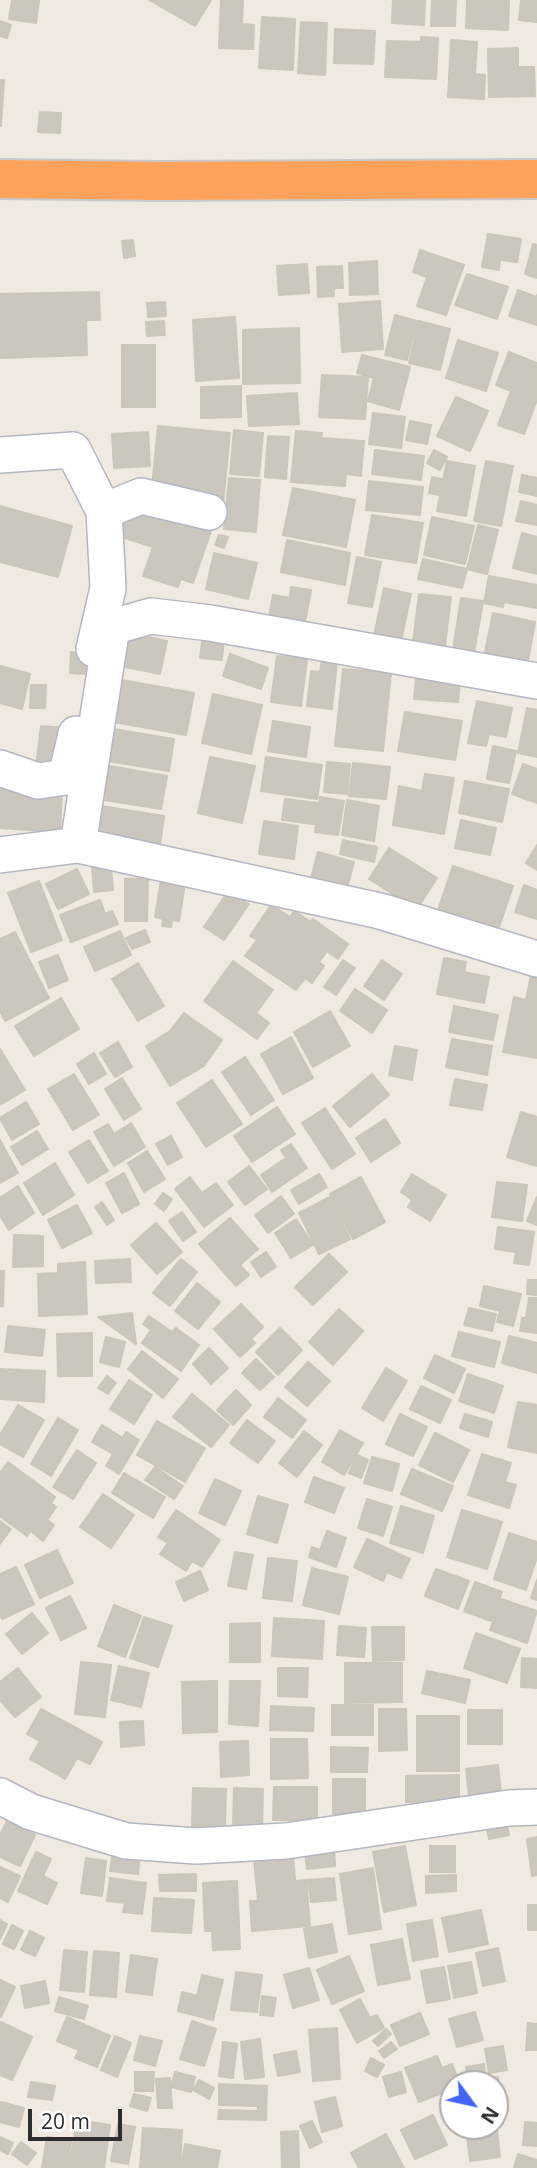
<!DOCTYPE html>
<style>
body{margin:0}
#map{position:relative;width:537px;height:2168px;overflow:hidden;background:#efe9e1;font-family:"Open Sans",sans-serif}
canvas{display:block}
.north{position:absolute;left:439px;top:2070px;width:70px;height:70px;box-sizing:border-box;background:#fff;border:2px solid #ababab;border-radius:50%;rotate:123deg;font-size:19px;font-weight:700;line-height:28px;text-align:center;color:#2e2e2e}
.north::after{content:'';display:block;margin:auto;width:24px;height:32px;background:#4264fb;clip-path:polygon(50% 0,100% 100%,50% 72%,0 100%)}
.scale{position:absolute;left:28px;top:2109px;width:94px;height:32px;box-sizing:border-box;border:4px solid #2e2e2e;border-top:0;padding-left:9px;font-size:21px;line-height:24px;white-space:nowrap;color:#2e2e2e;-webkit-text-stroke:5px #fff;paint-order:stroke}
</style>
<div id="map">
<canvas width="537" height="2168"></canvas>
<div class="north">N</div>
<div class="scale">20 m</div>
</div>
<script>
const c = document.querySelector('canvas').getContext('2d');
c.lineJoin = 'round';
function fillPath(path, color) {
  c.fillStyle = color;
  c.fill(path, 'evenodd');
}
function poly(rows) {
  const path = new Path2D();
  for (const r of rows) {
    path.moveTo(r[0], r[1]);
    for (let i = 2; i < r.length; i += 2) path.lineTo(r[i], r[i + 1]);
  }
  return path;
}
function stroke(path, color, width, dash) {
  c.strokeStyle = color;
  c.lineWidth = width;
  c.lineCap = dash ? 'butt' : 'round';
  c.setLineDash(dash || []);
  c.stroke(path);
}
const building = poly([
 [12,0,39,0,36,23,9,19,12,0],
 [149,0,211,0,195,26,149,0],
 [221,0,243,0,242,24,254,25,253,49,219,48,221,0],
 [393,0,425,0,424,25,392,23,393,0],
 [432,0,456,0,455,26,431,26,432,0],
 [467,0,509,0,508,30,466,28,467,0],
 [521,0,537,0,537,22,519,20,521,0],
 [262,17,295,19,293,70,259,68,262,17],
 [0,21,11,25,7,38,0,36,0,21],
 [301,22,327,23,325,75,298,73,301,22],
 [335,29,375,31,373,64,334,63,335,29],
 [421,37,438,38,436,79,385,77,387,41,421,42,421,37],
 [451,40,477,42,475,74,485,75,484,99,448,97,451,40],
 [518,48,518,67,534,67,535,96,489,97,488,49,518,48],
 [0,80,4,80,1,126,0,126,0,80],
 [40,112,61,113,60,133,38,132,40,112],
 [488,234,521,239,517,262,500,260,499,270,482,267,488,234],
 [133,240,135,256,124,258,122,241,133,240],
 [533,244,537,245,537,278,525,274,533,244],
 [420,250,464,265,446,315,417,306,427,277,413,272,420,250],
 [377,261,378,294,350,295,349,263,377,261],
 [307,264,309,293,279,295,277,266,307,264],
 [342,266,343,288,334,288,334,296,318,297,317,267,342,266],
 [467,274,508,287,497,319,455,305,467,274],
 [518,290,536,297,537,295,537,325,509,316,518,290],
 [99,292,100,320,86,320,87,355,0,358,0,294,99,292],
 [380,301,383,349,342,352,339,304,380,301],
 [165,302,166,316,148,317,147,303,165,302],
 [395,315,417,321,407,360,385,355,395,315],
 [235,317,239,378,196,381,193,320,235,317],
 [164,321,165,335,147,336,146,322,164,321],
 [419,321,450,329,440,370,409,363,419,321],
 [299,328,300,383,243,384,243,330,299,328],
 [458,340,498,353,486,391,446,378,458,340],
 [122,345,155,345,155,407,122,407,122,345],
 [509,352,537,363,537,400,524,434,498,425,511,391,496,385,509,352],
 [362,355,410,367,399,410,368,401,374,378,357,373,362,355],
 [322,375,368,377,365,419,319,417,322,375],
 [241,386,241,417,201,418,201,387,241,386],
 [297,393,299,424,249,426,247,396,297,393],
 [456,397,488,411,470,451,437,436,456,397],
 [373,413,405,417,401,448,369,444,373,413],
 [410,421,431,425,427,444,406,440,410,421],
 [158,426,230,433,223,503,152,487,158,426],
 [234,430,263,433,259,476,230,474,234,430],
 [296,431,322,433,321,438,364,441,361,476,346,474,345,486,291,482,296,431],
 [148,432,150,466,114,468,112,434,148,432],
 [268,436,289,437,286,479,265,477,268,436],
 [375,450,424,456,421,480,372,474,375,450],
 [434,450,447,457,440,470,427,463,434,450],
 [447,461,475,466,466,516,437,511,447,461],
 [486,461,513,466,501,526,474,521,486,461],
 [522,475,537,478,537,496,519,492,522,475],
 [432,477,442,479,439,495,429,493,432,477],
 [229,478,260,480,256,532,224,529,229,478],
 [369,481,423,487,420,515,366,510,369,481],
 [293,488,355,500,346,547,283,535,293,488],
 [521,501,537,505,537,525,516,521,521,501],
 [0,506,72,526,58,577,0,562,0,506],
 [160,511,158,515,197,527,198,523,212,528,193,583,181,579,178,587,143,576,153,547,119,536,127,514,160,511],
 [372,515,423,523,416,563,365,555,372,515],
 [432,517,474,526,465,564,424,555,432,517],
 [478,525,498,530,487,574,467,569,478,525],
 [522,533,537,537,537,574,513,568,522,533],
 [219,535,228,537,224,548,215,545,219,535],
 [287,540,350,553,345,585,281,572,287,540],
 [214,553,257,563,248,599,206,589,214,553],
 [357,557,381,562,372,607,348,603,357,557],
 [423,559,467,569,462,588,418,579,423,559],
 [489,576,537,585,537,608,504,602,503,607,484,603,489,576],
 [291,587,311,590,303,633,267,627,273,595,290,598,291,587],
 [384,588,411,594,399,651,372,646,384,588],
 [419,594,451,597,444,654,412,650,419,594],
 [461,598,483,601,474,653,453,650,461,598],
 [493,613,535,622,528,661,485,652,493,613],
 [128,633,167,641,160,674,121,666,128,633],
 [203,636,224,638,222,660,200,658,203,636],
 [71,652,87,653,85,674,70,673,71,652],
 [230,654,268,668,261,689,223,676,230,654],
 [277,656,307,659,301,706,271,702,277,656],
 [322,660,337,662,332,709,307,706,311,671,320,672,322,660],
 [1,666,30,674,22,709,0,703,1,666],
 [343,669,391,673,383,751,335,746,343,669],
 [416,678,460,682,458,702,414,699,416,678],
 [122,680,194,693,186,735,114,722,122,680],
 [31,685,46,685,45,708,30,708,31,685],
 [213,694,262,705,251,754,202,743,213,694],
 [477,701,512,708,506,737,489,734,486,746,468,743,477,701],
 [527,708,537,710,537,757,518,753,527,708],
 [405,712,462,721,455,760,398,751,405,712],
 [273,721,310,727,306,757,268,751,273,721],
 [41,726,67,728,62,769,36,766,41,726],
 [107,728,174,739,169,771,101,760,107,728],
 [493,746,516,751,509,783,487,779,493,746],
 [210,757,255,766,242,823,198,813,210,757],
 [266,757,322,765,317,799,261,791,266,757],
 [327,762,350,764,347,794,324,792,327,762],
 [353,763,390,767,386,799,349,796,353,763],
 [523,764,537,769,537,803,512,794,523,764],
 [104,765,167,776,161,809,98,799,104,765],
 [425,774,454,778,444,834,393,825,399,786,422,791,425,774],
 [465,781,509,789,502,822,459,813,465,781],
 [0,788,62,792,60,832,0,828,0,788],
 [320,797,344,801,338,835,315,832,320,797],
 [285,799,317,803,314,824,282,820,285,799],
 [347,800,379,806,374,841,342,835,347,800],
 [101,806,164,816,160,845,96,835,101,806],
 [461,820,496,828,490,855,455,848,461,820],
 [264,821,298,826,294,859,259,854,264,821],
 [343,840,377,847,374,862,340,854,343,840],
 [537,845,537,870,526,863,537,845],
 [389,848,437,878,417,909,369,879,389,848],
 [318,852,354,862,346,892,310,882,318,852],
 [111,865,113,890,94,892,92,867,111,865],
 [453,866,513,886,497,933,437,913,453,866],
 [77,869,89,894,58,909,46,884,77,869],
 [148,878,147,921,125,921,125,879,148,878],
 [161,880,185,884,179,921,172,920,171,927,162,926,163,919,155,917,161,880],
 [39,881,62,940,31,952,8,893,39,881],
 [524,885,537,890,537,919,515,912,524,885],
 [229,890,249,904,224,940,204,927,229,890],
 [100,900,105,914,112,911,118,924,71,942,60,915,100,900],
 [271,905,290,917,294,911,311,922,313,919,348,944,338,959,327,951,319,962,324,966,312,983,305,978,296,990,245,956,257,940,250,936,271,905],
 [145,930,150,942,132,949,126,938,145,930],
 [120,931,131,955,95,971,84,947,120,931],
 [15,932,49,998,5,1021,0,1011,0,939,15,932],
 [58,955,68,980,49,988,39,962,58,955],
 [444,958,466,962,464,972,489,977,484,1003,437,994,444,958],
 [343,960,355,968,336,995,324,987,343,960],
 [382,960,402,974,384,1000,364,986,382,960],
 [233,961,273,990,256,1013,269,1023,257,1039,204,1001,233,961],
 [138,963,164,1006,138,1021,112,979,138,963],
 [531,975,537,976,537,1058,503,1052,514,997,526,1000,531,975],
 [355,989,387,1010,372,1033,340,1011,355,989],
 [61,998,79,1029,34,1056,15,1026,61,998],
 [454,1006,498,1015,493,1040,449,1032,454,1006],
 [330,1011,350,1046,313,1067,294,1032,330,1011],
 [184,1013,222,1040,204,1066,170,1086,146,1046,170,1031,184,1013],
 [291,1037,313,1078,283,1094,261,1054,291,1037],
 [452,1039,492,1046,487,1075,446,1067,452,1039],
 [118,1042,132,1067,115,1077,100,1053,118,1042],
 [395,1046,417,1050,412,1080,389,1075,395,1046],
 [0,1049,25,1090,0,1105,0,1049],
 [94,1053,106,1074,89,1084,77,1064,94,1053],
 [245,1057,274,1100,251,1115,222,1072,245,1057],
 [74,1074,99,1115,73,1130,48,1089,74,1074],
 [372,1074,389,1095,350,1127,333,1106,372,1074],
 [122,1078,141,1109,124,1120,105,1089,122,1078],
 [455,1079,487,1085,482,1110,450,1105,455,1079],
 [212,1080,242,1124,206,1147,177,1103,212,1080],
 [26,1102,39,1124,12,1140,0,1118,26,1102],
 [277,1107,295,1134,252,1162,234,1136,277,1107],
 [325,1108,355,1154,332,1169,302,1123,325,1108],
 [521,1112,537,1117,537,1166,507,1157,521,1112],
 [385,1119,400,1143,371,1162,356,1138,385,1119],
 [131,1123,145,1147,114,1166,94,1132,108,1124,114,1134,131,1123],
 [37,1131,48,1149,22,1165,11,1147,37,1131],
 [171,1136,182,1157,168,1165,156,1144,171,1136],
 [0,1140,18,1173,0,1183,0,1140],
 [89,1140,108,1171,88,1183,69,1152,89,1140],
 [291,1144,307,1168,272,1192,261,1175,286,1158,281,1150,291,1144],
 [147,1151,165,1179,144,1192,128,1163,147,1151],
 [55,1163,74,1195,43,1215,24,1183,55,1163],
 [249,1166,267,1189,245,1205,228,1182,249,1166],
 [124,1173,139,1204,122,1213,106,1183,124,1173],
 [319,1174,327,1187,299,1204,291,1190,319,1174],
 [412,1174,446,1195,430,1221,408,1207,412,1200,401,1192,412,1174],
 [190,1177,202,1193,216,1183,233,1205,204,1227,175,1189,190,1177],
 [361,1177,385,1222,353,1239,330,1194,361,1177],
 [497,1182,527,1185,522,1221,492,1217,497,1182],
 [18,1186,34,1213,9,1230,0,1216,0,1198,18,1186],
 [163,1193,172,1199,164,1211,155,1204,163,1193],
 [281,1196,294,1214,268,1233,255,1215,281,1196],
 [330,1197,350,1239,319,1254,299,1213,330,1197],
 [537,1197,537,1225,527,1221,537,1197],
 [102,1202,114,1220,107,1225,95,1207,102,1202],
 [77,1205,92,1233,62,1248,48,1220,77,1205],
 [182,1212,196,1232,183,1241,169,1221,182,1212],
 [230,1218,258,1249,240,1265,249,1275,236,1286,199,1244,230,1218],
 [296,1219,313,1245,291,1258,275,1233,296,1219],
 [156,1223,182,1252,157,1274,131,1245,156,1223],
 [498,1227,534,1232,529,1265,514,1263,516,1252,495,1249,498,1227],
 [14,1235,43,1236,43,1266,13,1267,14,1235],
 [266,1252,276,1267,261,1277,251,1262,266,1252],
 [329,1254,347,1272,313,1305,295,1287,329,1254],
 [130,1259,131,1282,96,1283,95,1261,130,1259],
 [181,1259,197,1272,170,1306,153,1293,181,1259],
 [85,1262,87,1314,39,1316,38,1274,58,1273,58,1264,85,1262],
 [0,1271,4,1271,3,1306,0,1306,0,1271],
 [528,1280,537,1280,537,1295,527,1294,528,1280],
 [197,1283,220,1302,198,1329,175,1311,197,1283],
 [484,1286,521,1294,513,1326,497,1322,500,1311,480,1306,484,1286],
 [529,1298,537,1298,537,1333,520,1331,522,1318,526,1318,529,1298],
 [241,1304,263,1327,251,1339,255,1343,240,1357,214,1329,241,1304],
 [469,1308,496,1314,492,1331,464,1325,469,1308],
 [339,1309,363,1331,333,1365,309,1342,339,1309],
 [132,1313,136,1344,98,1317,132,1313],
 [149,1316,172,1332,176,1328,199,1345,181,1371,142,1343,151,1330,143,1324,149,1316],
 [8,1326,45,1330,42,1356,5,1352,8,1326],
 [280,1328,302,1350,278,1375,256,1352,280,1328],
 [459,1332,500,1342,494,1367,452,1356,459,1332],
 [92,1333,92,1376,58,1376,57,1334,92,1333],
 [509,1336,537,1343,537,1373,502,1363,509,1336],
 [106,1337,125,1342,119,1367,100,1362,106,1337],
 [209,1348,228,1368,211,1384,193,1364,209,1348],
 [142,1351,178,1379,163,1398,128,1369,142,1351],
 [435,1355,465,1369,454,1393,424,1378,435,1355],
 [256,1359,274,1377,260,1390,242,1373,256,1359],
 [308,1362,330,1381,307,1406,285,1387,308,1362],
 [386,1368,407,1381,383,1421,362,1408,386,1368],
 [0,1369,45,1371,44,1402,0,1399,0,1369],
 [468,1374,503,1386,494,1413,459,1401,468,1374],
 [107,1376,116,1383,108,1394,98,1388,107,1376],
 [129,1380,152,1395,134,1424,110,1409,129,1380],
 [421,1386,451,1400,440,1423,410,1409,421,1386],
 [236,1390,251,1405,233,1425,217,1410,236,1390],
 [192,1394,229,1425,211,1447,173,1417,192,1394],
 [278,1398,306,1420,292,1438,264,1417,278,1398],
 [518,1402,537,1405,537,1453,508,1447,518,1402],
 [18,1405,44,1420,23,1457,0,1444,0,1435,18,1405],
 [400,1414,427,1427,413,1456,386,1444,400,1414],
 [465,1414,492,1422,488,1437,460,1428,465,1414],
 [58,1418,78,1430,51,1476,31,1464,58,1418],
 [247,1420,275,1441,258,1463,230,1443,247,1420],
 [157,1421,205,1448,185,1482,137,1455,157,1421],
 [102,1425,123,1438,126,1432,139,1440,119,1474,106,1466,113,1454,92,1442,102,1425],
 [340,1430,363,1443,344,1475,322,1462,340,1430],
 [304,1431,322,1445,297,1477,279,1463,304,1431],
 [435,1433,469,1450,453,1482,419,1465,435,1433],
 [77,1450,96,1463,73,1499,53,1487,77,1450],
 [482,1454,511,1463,505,1482,516,1485,509,1508,468,1495,482,1454],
 [357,1455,368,1460,361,1478,349,1473,357,1455],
 [372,1457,399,1464,392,1491,364,1483,372,1457],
 [8,1462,55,1497,51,1503,56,1507,47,1520,54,1525,43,1541,31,1531,27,1536,0,1516,0,1473,8,1462],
 [155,1467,183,1486,174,1499,145,1480,155,1467],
 [412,1469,453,1486,442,1511,401,1494,412,1469],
 [124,1473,165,1497,153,1518,112,1493,124,1473],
 [314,1477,344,1488,334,1513,305,1502,314,1477],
 [215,1479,241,1491,225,1525,199,1513,215,1479],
 [103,1494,134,1515,111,1548,80,1527,103,1494],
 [258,1496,288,1505,277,1543,247,1534,258,1496],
 [367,1499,392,1507,383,1536,358,1528,367,1499],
 [401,1506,434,1516,423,1553,390,1543,401,1506],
 [176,1510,220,1540,202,1567,192,1561,186,1571,160,1554,168,1543,158,1537,176,1510],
 [462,1510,502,1522,487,1569,447,1557,462,1510],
 [0,1521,11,1529,0,1544,0,1521],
 [327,1531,346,1538,336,1567,309,1557,312,1547,320,1550,327,1531],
 [509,1533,537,1542,537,1557,526,1590,494,1579,509,1533],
 [367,1539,410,1559,401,1578,387,1572,383,1581,354,1567,367,1539],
 [57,1550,73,1583,40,1598,25,1565,57,1550],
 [235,1552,253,1555,246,1589,228,1586,235,1552],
 [268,1558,297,1561,292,1601,263,1598,268,1558],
 [16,1567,34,1604,2,1619,0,1614,0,1574,16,1567],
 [312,1568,348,1577,339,1614,303,1605,312,1568],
 [436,1569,469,1581,458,1609,425,1596,436,1569],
 [200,1571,208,1590,184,1601,176,1582,200,1571],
 [537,1580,537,1600,531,1598,537,1580],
 [475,1582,502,1592,491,1621,464,1611,475,1582],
 [70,1596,86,1628,61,1640,46,1608,70,1596],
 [501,1599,537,1611,527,1643,490,1630,501,1599],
 [114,1605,141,1616,125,1657,98,1646,114,1605],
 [32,1613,48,1633,22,1654,6,1634,32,1613],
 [144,1617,172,1626,158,1667,130,1658,144,1617],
 [274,1618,324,1621,322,1659,272,1656,274,1618],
 [260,1623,260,1662,230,1662,230,1624,260,1623],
 [339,1626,366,1628,364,1657,337,1655,339,1626],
 [372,1627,404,1627,404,1660,373,1661,372,1627],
 [476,1633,520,1649,507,1683,464,1668,476,1633],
 [522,1658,537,1659,537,1688,521,1687,522,1658],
 [81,1662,111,1665,105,1717,75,1714,81,1662],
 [345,1663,402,1663,402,1702,345,1703,345,1663],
 [119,1666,149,1673,141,1707,111,1700,119,1666],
 [18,1668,41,1697,15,1717,0,1700,0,1682,18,1668],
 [278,1668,308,1668,307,1697,278,1696,278,1668],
 [427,1671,470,1680,465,1703,422,1693,427,1671],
 [217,1681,217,1732,183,1733,182,1682,217,1681],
 [230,1681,260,1681,258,1726,229,1724,230,1681],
 [332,1705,373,1705,373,1735,332,1735,332,1705],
 [271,1706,314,1708,313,1731,270,1730,271,1706],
 [41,1709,102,1742,90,1764,77,1758,65,1779,30,1759,40,1741,27,1734,41,1709],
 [379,1709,406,1709,407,1750,379,1751,379,1709],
 [468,1710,502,1710,502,1744,468,1744,468,1710],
 [417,1716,459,1716,459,1771,417,1771,417,1716],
 [143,1721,144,1745,121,1747,120,1722,143,1721],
 [271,1739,307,1739,308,1778,271,1779,271,1739],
 [248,1741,249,1775,221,1777,220,1742,248,1741],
 [331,1747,368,1748,367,1772,331,1772,331,1747],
 [498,1765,501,1793,469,1797,466,1769,498,1765],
 [459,1775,459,1801,406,1802,406,1776,459,1775],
 [333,1779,365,1779,365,1814,333,1814,333,1779],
 [274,1787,317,1787,317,1820,273,1820,274,1787],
 [193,1788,226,1789,225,1827,192,1826,193,1788],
 [234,1788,263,1789,262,1827,233,1826,234,1788],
 [506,1819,509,1835,489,1839,486,1823,506,1819],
 [7,1821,35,1835,20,1866,0,1857,0,1835,7,1821],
 [537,1837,537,1875,532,1876,527,1839,537,1837],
 [405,1846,416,1905,384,1912,373,1852,405,1846],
 [430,1846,455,1846,455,1872,430,1872,430,1846],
 [334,1849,335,1866,307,1869,305,1852,334,1849],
 [113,1851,140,1854,138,1874,110,1871,113,1851],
 [36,1852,51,1859,43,1876,57,1883,47,1904,18,1891,36,1852],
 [293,1855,295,1881,306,1880,310,1926,252,1931,250,1901,258,1901,254,1858,293,1855],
 [86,1858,106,1861,102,1896,81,1893,86,1858],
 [0,1867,20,1876,8,1902,0,1898,0,1867],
 [373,1868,381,1929,349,1934,340,1874,373,1868],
 [196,1874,196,1891,160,1891,159,1875,196,1874],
 [456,1875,456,1891,426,1893,426,1876,456,1875],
 [110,1878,146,1883,142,1914,123,1912,125,1903,107,1901,110,1878],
 [334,1878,336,1900,311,1902,308,1880,334,1878],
 [237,1881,240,1949,213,1950,212,1931,205,1931,203,1883,237,1881],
 [154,1898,194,1900,191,1933,152,1931,154,1898],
 [528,1905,537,1905,537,1930,528,1930,528,1905],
 [481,1910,488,1944,449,1952,442,1918,481,1910],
 [0,1920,7,1924,0,1939,0,1920],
 [432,1920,438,1956,413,1961,407,1924,432,1920],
 [332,1924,337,1952,309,1958,304,1929,332,1924],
 [12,1925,23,1931,14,1949,3,1944,12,1925],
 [30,1931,44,1938,35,1956,21,1950,30,1931],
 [402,1939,410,1979,378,1985,371,1945,402,1939],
 [498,1948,505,1981,483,1986,476,1953,498,1948],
 [64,1950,87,1952,84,1992,60,1990,64,1950],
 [94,1951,119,1953,116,1997,90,1995,94,1951],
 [131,1955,157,1959,152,1995,126,1992,131,1955],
 [349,1956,364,1991,332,2004,317,1970,349,1956],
 [471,1962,477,1993,454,1998,448,1966,471,1962],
 [444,1967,450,1999,427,2003,421,1971,444,1967],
 [309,1968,319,2000,293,2008,284,1975,309,1968],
 [236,1972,262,1975,257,2012,231,2010,236,1972],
 [202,1975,223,1980,213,2020,178,2011,182,1992,197,1996,202,1975],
 [0,1980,15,1987,1,2017,0,2016,0,1980],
 [45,1981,49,2003,25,2008,21,1986,45,1981],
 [262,1996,276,1998,273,2016,260,2015,262,1996],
 [59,1997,88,2006,84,2019,55,2011,59,1997],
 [360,1999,370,2018,377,2015,384,2028,357,2043,340,2010,360,1999],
 [475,2012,483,2040,457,2047,449,2019,475,2012],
 [420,2013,429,2034,400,2046,391,2025,420,2013],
 [67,2017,110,2036,97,2067,75,2058,79,2050,57,2041,67,2017],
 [192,2021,216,2029,204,2066,180,2059,192,2021],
 [1,2022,32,2037,12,2080,0,2075,1,2022],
 [528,2023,537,2024,537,2050,526,2050,528,2023],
 [337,2028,340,2079,313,2081,309,2030,337,2028],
 [386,2029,391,2034,378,2046,373,2041,386,2029],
 [115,2036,131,2043,117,2077,101,2070,115,2036],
 [140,2036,162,2041,155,2066,134,2060,140,2036],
 [260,2039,264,2077,245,2079,241,2042,260,2039],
 [223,2042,237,2044,233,2078,219,2076,223,2042],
 [391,2042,397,2049,384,2058,379,2051,391,2042],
 [503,2046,507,2070,489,2073,485,2049,503,2046],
 [296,2051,300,2072,278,2076,274,2055,296,2051],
 [437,2056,442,2068,452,2064,460,2084,453,2084,453,2089,419,2102,405,2068,437,2056],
 [371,2058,384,2065,377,2077,365,2071,371,2058],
 [484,2064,485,2078,498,2077,501,2108,495,2109,495,2084,468,2084,466,2067,484,2064],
 [135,2072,154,2072,153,2091,135,2091,135,2072],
 [175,2072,195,2077,191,2092,171,2087,175,2072],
 [401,2072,406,2092,389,2097,383,2077,401,2072],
 [170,2078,172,2108,158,2108,156,2079,170,2078],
 [199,2080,214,2088,209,2099,193,2090,199,2080],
 [31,2082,55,2086,52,2100,28,2097,31,2082],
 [219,2084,267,2086,266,2120,218,2119,219,2110,258,2111,258,2106,219,2105,219,2084],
 [134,2094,151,2098,147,2111,130,2106,134,2094],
 [335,2097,342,2126,322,2132,315,2102,335,2097],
 [1,2102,24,2108,19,2127,0,2122,1,2102],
 [433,2115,447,2145,415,2159,401,2130,433,2115],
 [77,2120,110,2125,104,2168,69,2168,77,2120],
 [312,2121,322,2142,310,2148,300,2126,312,2121],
 [496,2121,500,2157,470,2161,466,2126,495,2126,496,2121],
 [525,2122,537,2123,537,2146,523,2145,525,2122],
 [118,2124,135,2127,128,2164,111,2161,118,2124],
 [143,2128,182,2130,180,2168,140,2168,143,2128],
 [298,2131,299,2168,282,2168,281,2132,298,2131],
 [386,2134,404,2168,359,2168,351,2153,386,2134],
 [0,2137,13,2143,8,2154,0,2150,0,2137],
 [47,2137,71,2141,67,2168,42,2168,47,2137],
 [21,2142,36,2153,27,2165,12,2154,21,2142],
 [185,2144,220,2151,217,2168,181,2168,185,2144],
 [518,2154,537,2160,537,2168,514,2168,518,2154]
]);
const minor = poly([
 [0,455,73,450,104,511],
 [94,649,108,588,104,511,141,496,209,512],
 [0,768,38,781,66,777,76,734],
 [78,845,112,627,151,616,210,623,537,681],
 [0,855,78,845,380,911,537,959],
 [0,1796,31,1812,126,1841,196,1846,286,1841,509,1808,537,1807]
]);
const highway = poly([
 [0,179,159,181,537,179]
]);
fillPath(building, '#cbc7bf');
stroke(building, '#cbc5ba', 2);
stroke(minor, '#b4b7c1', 38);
stroke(highway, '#c9c9c9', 42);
stroke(minor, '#fff', 35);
stroke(highway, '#ffa35c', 38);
</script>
